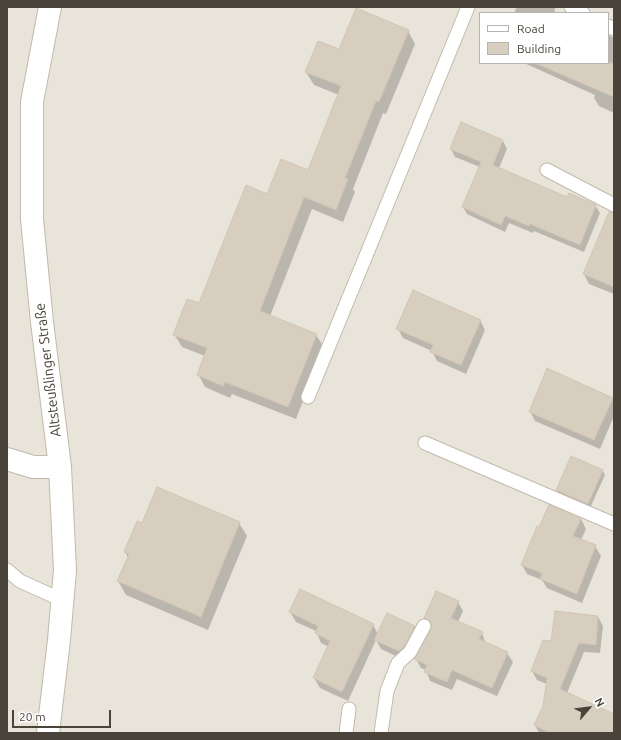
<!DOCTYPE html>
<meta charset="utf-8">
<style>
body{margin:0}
#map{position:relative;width:621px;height:740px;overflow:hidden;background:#f5f2eb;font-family:Ubuntu,sans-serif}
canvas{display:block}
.frame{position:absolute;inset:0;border:8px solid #494339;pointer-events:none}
.legend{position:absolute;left:479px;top:12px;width:130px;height:52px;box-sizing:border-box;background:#fff;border:1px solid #b6b4b0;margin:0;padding:5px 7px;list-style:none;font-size:12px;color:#494339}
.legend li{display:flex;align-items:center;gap:8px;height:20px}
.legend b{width:20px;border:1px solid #b6b4b0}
.north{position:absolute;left:569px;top:688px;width:40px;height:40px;-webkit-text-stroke:3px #fff;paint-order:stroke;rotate:62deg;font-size:11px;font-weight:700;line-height:16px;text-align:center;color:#494339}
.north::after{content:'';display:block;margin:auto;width:14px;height:18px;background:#494339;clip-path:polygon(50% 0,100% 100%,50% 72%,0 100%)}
.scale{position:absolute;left:12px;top:710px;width:99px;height:18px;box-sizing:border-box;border:2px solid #494339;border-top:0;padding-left:5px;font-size:12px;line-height:14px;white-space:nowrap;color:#494339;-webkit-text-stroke:3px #fff;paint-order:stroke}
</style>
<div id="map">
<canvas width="621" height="740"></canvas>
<div class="frame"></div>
<ul class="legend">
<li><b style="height:5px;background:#fff"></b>Road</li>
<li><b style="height:11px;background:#d7cec0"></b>Building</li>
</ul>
<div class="north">N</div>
<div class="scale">20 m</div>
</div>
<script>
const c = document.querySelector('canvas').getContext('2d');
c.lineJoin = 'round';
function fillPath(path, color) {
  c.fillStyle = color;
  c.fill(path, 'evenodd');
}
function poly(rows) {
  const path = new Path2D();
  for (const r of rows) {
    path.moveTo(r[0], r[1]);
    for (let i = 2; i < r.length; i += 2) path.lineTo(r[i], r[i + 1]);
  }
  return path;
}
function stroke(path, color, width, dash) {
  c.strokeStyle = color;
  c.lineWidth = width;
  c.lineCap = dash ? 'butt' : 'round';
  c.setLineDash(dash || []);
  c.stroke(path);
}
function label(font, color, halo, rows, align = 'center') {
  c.font = font + ' Ubuntu,sans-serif';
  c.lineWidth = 3;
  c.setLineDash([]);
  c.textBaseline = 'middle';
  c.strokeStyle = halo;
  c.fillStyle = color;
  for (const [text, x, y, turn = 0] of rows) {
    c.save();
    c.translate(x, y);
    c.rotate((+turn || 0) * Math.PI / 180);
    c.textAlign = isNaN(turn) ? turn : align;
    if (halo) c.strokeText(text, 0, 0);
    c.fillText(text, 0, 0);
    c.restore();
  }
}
const residential = poly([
 [7,7,614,7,614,733,7,733],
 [480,13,608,13,608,63,480,63]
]);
const shadow = poly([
 [517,7,556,7,554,11,558,13,514,13],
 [408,31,415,44,386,114,383,113,353,189,355,192,343,222,312,209,270,316,316,335,324,347,296,419,232,394,230,398,205,387,198,374,205,356,182,347,174,334,199,305,268,195,309,171,339,95,314,85,306,72,340,50],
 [608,35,614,38,614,113,599,106,594,98,595,95,524,63,608,63],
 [462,123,503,141,507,149,499,168,567,198,595,205,600,213,584,252,534,231,533,233,509,223,505,232,467,214,463,207,480,167,455,157,451,149],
 [614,243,614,294,589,284,584,274],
 [480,320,485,330,466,374,437,361,432,351,403,338,398,329],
 [612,398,614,402,614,416,600,449,535,421,530,411],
 [603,471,605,475,590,508,560,495,557,490],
 [581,519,586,529,581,540,595,546,601,556,582,603,547,588,542,580,527,574,522,565],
 [239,523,247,536,208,630,126,595,118,581,128,557,125,552,142,524],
 [458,602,463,611,458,622,482,633,486,644,507,653,513,662,497,696,457,679,452,690,430,681,426,670,421,668,416,659,432,628,425,618],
 [290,612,373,625,378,634,414,626,420,635,404,660,381,649,376,640,348,701,320,688,314,678,329,647,321,643,316,631,296,622],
 [598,617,603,626,600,653,584,652,567,693,614,715,614,733,539,733,535,725,544,707,547,684,537,680,532,671,552,642]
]);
const building = poly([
 [356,8,409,30,379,102,376,101,345,178,348,179,336,210,304,197,260,311,317,334,288,407,225,382,223,386,197,375,207,348,173,335,187,299,199,303,246,185,267,194,281,159,308,170,341,86,305,72,318,41,339,49,356,8],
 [535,63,614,63,614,97,535,63],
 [461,122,503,140,493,165,567,197,569,193,596,205,580,245,530,224,529,226,505,216,501,225,462,207,481,162,450,149,461,122],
 [609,212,614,213,614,287,583,274,609,212],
 [413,290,481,320,461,365,430,352,433,345,396,329,413,290],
 [547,368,613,398,594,440,529,412,547,368],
 [571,456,603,470,588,504,556,490,571,456],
 [157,487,240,522,201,617,117,581,129,554,124,552,137,521,142,523,157,487],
 [549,505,581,519,573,536,596,545,577,594,540,579,542,573,521,565,537,526,539,527,549,505],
 [300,589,374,624,342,692,313,678,330,641,315,633,318,626,289,612,300,589],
 [436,591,459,601,451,618,483,632,479,639,508,652,492,688,452,670,447,682,424,672,427,665,414,659,431,629,431,622,424,618,436,591],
 [555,611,598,616,596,645,579,643,560,689,614,714,614,733,550,733,534,725,543,706,547,678,531,671,543,640,551,641,555,611],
 [387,613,415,626,404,647,399,651,374,640,387,613]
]);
const service = poly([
 [571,7,583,13],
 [608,26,614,29],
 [547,170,614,205],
 [308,397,468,7],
 [425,443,614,524],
 [7,570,20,581,62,600],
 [346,733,349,709],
 [381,733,387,691,398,663,410,652,424,626]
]);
const minor = poly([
 [7,459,33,467,60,467]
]);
const tertiary = poly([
 [48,733,59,640,65,570,60,467,42,322,32,219,32,102,50,7]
]);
const streetNames = [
 ["Altsteußlinger Straße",48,370,-97]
];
fillPath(residential, '#e9e4d9');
fillPath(shadow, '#0003');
fillPath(building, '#d7cec0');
stroke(building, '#d1c6b3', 1);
stroke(service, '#c1baad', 15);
stroke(minor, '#c1baad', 24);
stroke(tertiary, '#c1baad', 24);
stroke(service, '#fff', 13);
stroke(minor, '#fff', 22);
stroke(tertiary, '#fff', 22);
label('14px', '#494339', '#fff', streetNames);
</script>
